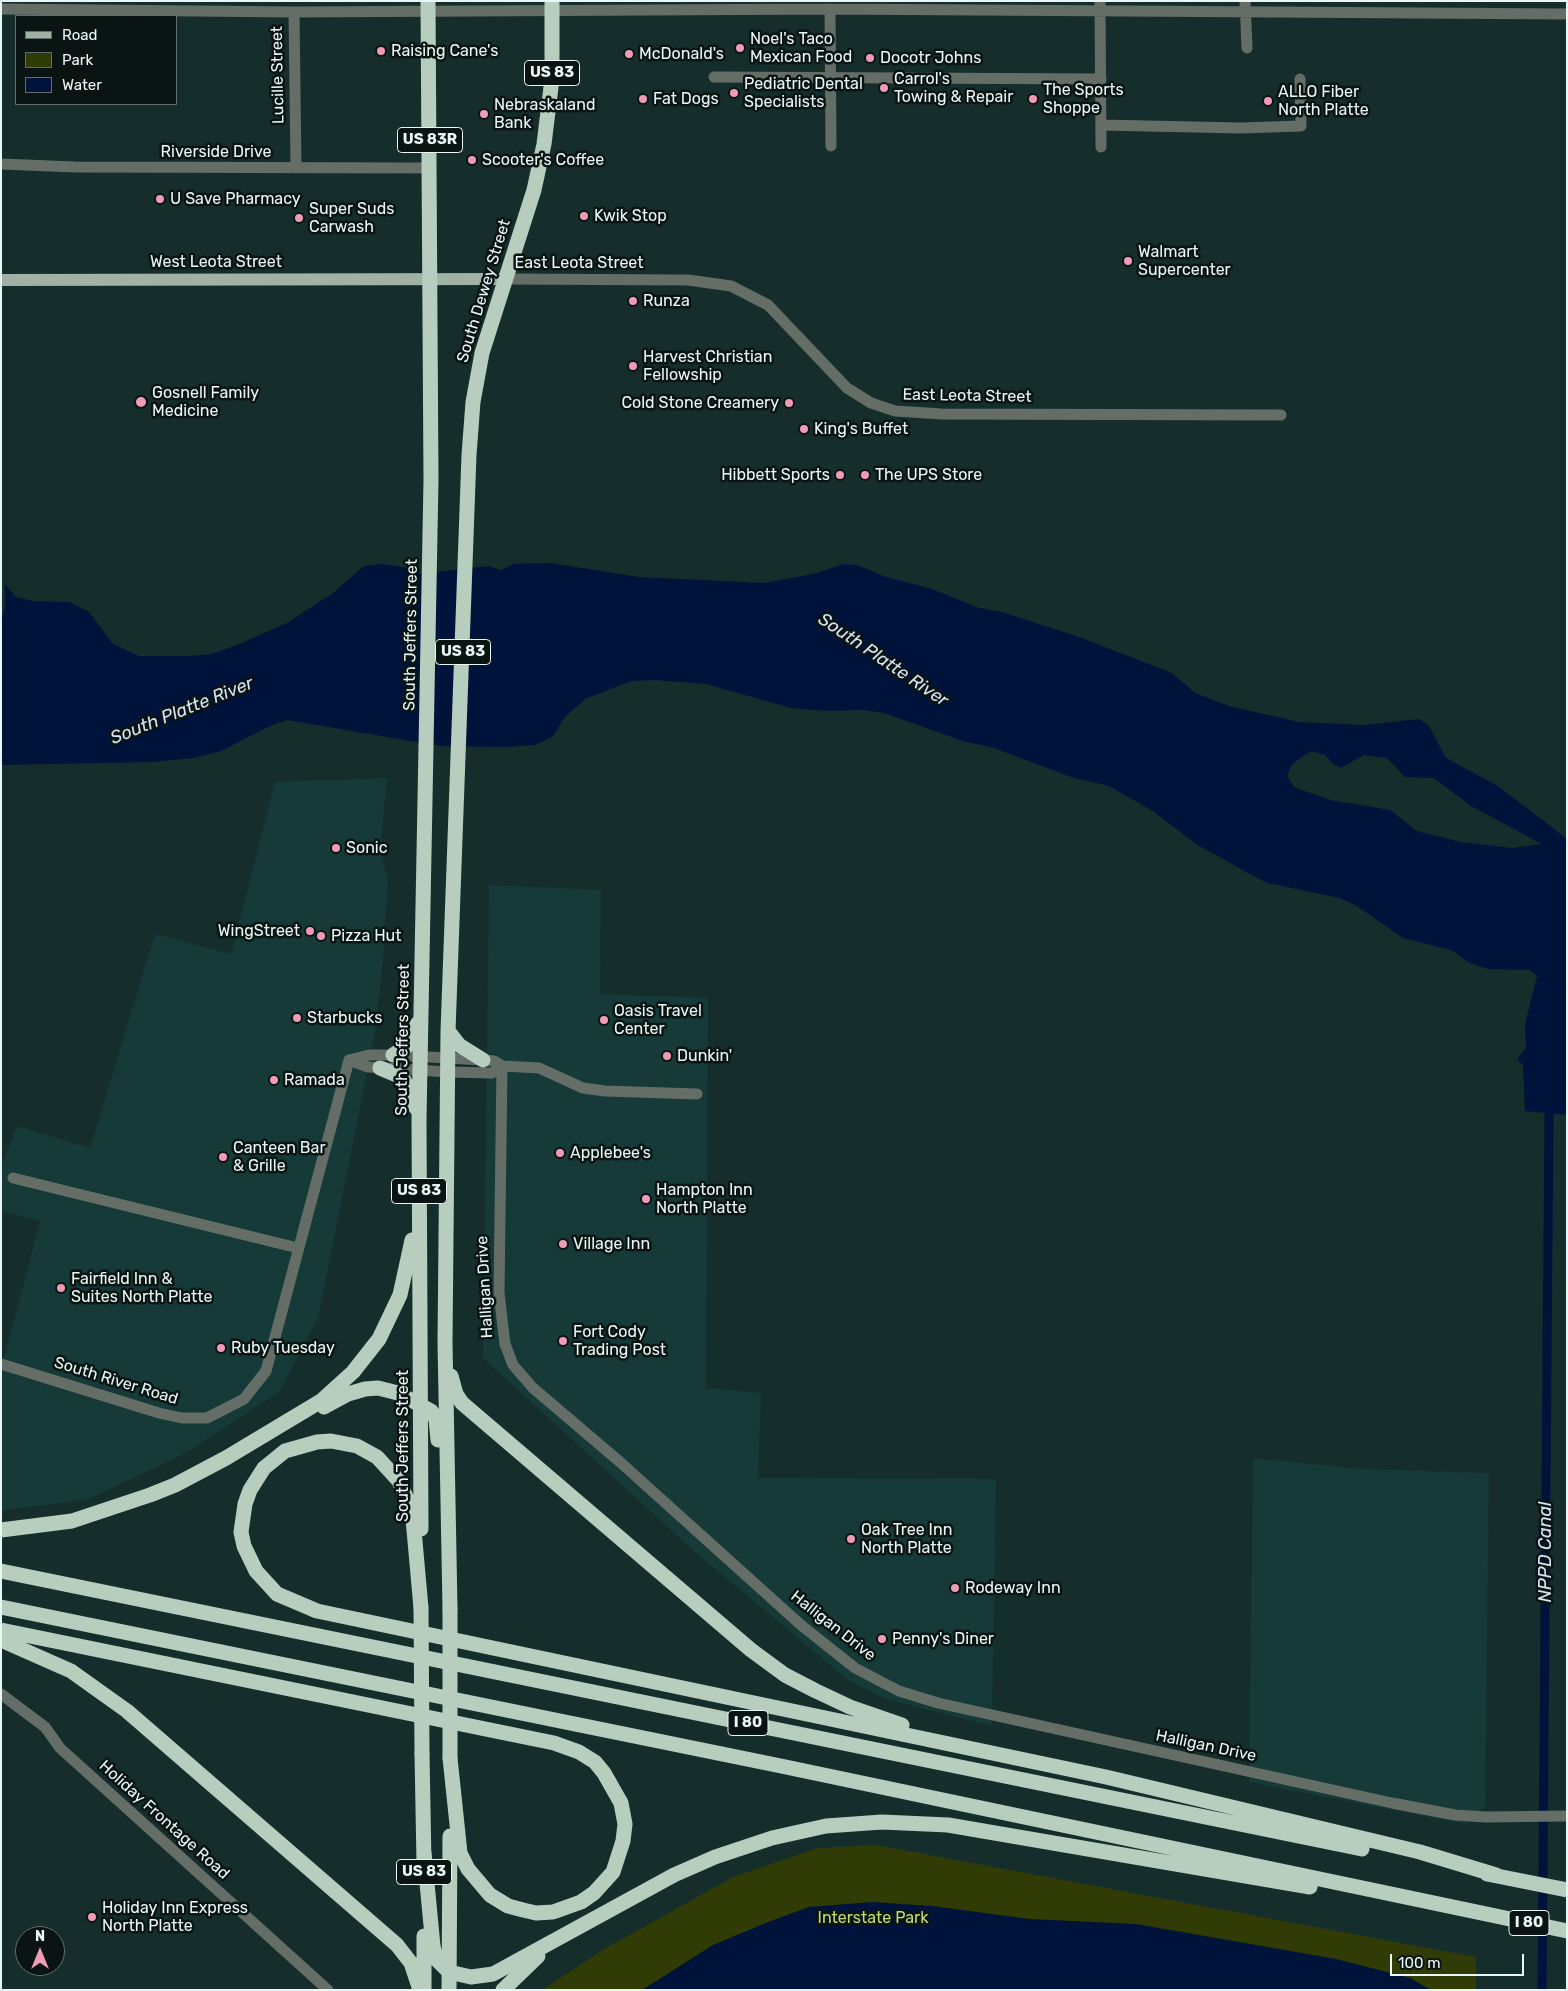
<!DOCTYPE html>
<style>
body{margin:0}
#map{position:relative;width:1568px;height:1991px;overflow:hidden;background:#152e2c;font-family:Rubik,sans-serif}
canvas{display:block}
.frame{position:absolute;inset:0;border:2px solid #e9f8f6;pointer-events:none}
.legend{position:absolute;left:15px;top:15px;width:162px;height:90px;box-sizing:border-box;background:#091413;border:1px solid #636f6e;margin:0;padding:6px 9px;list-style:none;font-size:15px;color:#e9f8f6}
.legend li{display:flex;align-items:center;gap:10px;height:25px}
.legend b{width:25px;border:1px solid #636f6e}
.north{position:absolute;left:15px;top:1926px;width:50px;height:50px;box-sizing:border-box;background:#091413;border:1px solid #636f6e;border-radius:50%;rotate:0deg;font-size:14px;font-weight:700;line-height:20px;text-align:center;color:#e9f8f6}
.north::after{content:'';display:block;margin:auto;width:18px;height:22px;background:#f09ab5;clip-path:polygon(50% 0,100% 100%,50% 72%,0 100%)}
.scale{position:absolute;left:1390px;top:1954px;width:134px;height:22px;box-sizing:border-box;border:2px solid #e9f8f6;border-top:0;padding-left:6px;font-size:15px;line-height:18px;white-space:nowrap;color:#e9f8f6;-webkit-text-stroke:4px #091413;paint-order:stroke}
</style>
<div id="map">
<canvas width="1568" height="1991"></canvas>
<div class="frame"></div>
<ul class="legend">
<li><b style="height:6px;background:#a0b2a5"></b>Road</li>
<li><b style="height:14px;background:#313b05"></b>Park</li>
<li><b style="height:14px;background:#00133b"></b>Water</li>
</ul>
<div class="north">N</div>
<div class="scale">100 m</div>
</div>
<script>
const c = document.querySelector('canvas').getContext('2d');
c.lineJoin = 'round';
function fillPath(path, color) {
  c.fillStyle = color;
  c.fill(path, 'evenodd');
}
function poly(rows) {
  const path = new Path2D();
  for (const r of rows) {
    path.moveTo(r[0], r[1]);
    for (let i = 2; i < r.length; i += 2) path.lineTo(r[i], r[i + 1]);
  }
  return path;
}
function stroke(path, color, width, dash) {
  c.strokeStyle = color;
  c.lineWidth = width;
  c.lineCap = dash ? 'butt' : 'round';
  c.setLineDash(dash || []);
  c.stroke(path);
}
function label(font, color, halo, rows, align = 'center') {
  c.font = font + ' Rubik,sans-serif';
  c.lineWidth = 5;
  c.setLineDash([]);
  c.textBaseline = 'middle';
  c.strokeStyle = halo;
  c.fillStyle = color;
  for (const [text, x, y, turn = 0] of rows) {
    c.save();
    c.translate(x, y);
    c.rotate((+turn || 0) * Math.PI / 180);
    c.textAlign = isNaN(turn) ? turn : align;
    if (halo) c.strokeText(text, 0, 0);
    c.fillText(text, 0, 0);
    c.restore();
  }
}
const built = poly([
 [387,778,380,852,388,880,383,961,374,1037,318,1318,279,1392,182,1455,89,1499,1,1511,1,1358,4,1359,40,1221,1,1211,1,1167,17,1126,90,1148,155,934,231,954,275,782],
 [489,885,601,890,600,994,708,998,706,1388,761,1393,758,1478,996,1479,992,1726,886,1699,849,1681,696,1553,483,1358],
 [1253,1458,1360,1469,1489,1473,1485,1806,1465,1824,1249,1782]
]);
const green = poly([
 [876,1845,1476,1957,1476,1990,542,1990,601,1951,733,1877,818,1848]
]);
const water = poly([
 [550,563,639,577,764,583,813,574,844,564,857,565,886,577,932,589,979,608,1002,612,1079,637,1172,673,1195,693,1229,706,1299,722,1364,725,1419,719,1429,726,1446,758,1498,786,1567,839,1567,1115,1525,1111,1523,1065,1517,1059,1526,1048,1525,1024,1537,976,1530,970,1489,969,1470,963,1451,950,1403,938,1357,906,1340,898,1267,883,1250,874,1196,844,1153,811,1109,786,1071,777,994,748,963,741,884,713,863,710,827,711,791,708,706,684,655,680,631,681,585,699,564,718,553,736,535,745,506,747,441,746,287,720,272,725,221,751,193,758,153,762,1,765,1,620,5,608,5,584,16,597,33,601,69,602,89,612,113,644,139,656,188,656,212,654,237,645,287,623,333,593,364,566,382,564,403,567,418,574,489,566,501,570,513,564],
 [1311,751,1325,755,1333,764,1341,768,1364,755,1387,758,1405,777,1434,778,1471,806,1542,844,1512,848,1461,842,1417,831,1390,810,1330,800,1294,787,1287,776,1292,764],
 [872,1902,932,1906,1029,1919,1136,1924,1336,1959,1410,1978,1431,1990,642,1990,713,1945,768,1922,809,1907]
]);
const canal = poly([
 [1542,1990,1549,1113]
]);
const minor = poly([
 [1100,1,1101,147],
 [1245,1,1247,48],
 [1,9,294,12,830,9,1567,14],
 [830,9,831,146],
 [294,12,296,168],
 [714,77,1101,79],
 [1101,125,1241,128,1301,126,1300,79],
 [1,164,75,167,430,168],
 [505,279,688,280,731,286,768,305,847,388,871,403,895,411,942,414,1281,415],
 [349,1060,368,1067,448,1072,492,1073,502,1066],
 [349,1060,369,1055,393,1055,483,1060,494,1061,502,1066],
 [502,1066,499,1293,505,1344,513,1365,533,1388,620,1462,801,1625,855,1668,899,1691,938,1703,1392,1803,1455,1815,1486,1817,1567,1816],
 [502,1066,539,1068,583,1088,605,1091,697,1094],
 [13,1178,298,1248],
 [1,1364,159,1413,182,1418,207,1418,244,1399,266,1371,349,1060],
 [1,1694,45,1727,60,1748,328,1990]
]);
const major = poly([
 [1,280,505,279]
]);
const highway = poly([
 [448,1031,459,1045,483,1060],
 [393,1055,407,1046,413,1039,417,1024],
 [380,1068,397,1075,404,1080,416,1108],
 [451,1376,456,1394,462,1403,751,1650,785,1675,816,1691,850,1707,902,1725],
 [324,1407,348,1394,365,1389,378,1388,398,1393,431,1411,436,1419,438,1440],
 [421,1529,419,1119,431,480,428,1],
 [1,1530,72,1521,150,1495,175,1485,226,1458,321,1401,353,1372,379,1339,400,1295,412,1240],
 [1,1571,1362,1849],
 [1,1607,781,1766,1567,1931],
 [421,1608,413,1519,406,1497,399,1481,377,1457,357,1446,331,1441,317,1442,285,1451,264,1468,250,1490,245,1504,241,1532,244,1546,256,1571,277,1594,317,1611,1106,1777,1420,1852,1496,1875],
 [450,1608,445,1342,448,1031,469,455,473,402,482,353,534,190,544,144,552,79,552,1],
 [1,1630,554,1743,579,1752,595,1762,604,1773,621,1803,625,1824,623,1841,613,1872,594,1893,581,1902,553,1912,536,1913,523,1910,508,1906,490,1895,468,1869,460,1853,450,1758],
 [1,1640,71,1671,127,1711,397,1945,411,1963,420,1990],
 [422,1754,424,1863],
 [424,1852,433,1946,436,1959,449,1972,471,1977,493,1974,674,1875,715,1857,772,1838,826,1826,882,1822,948,1825,1310,1887],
 [1487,1874,1567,1890],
 [424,1988,424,1936],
 [449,1990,450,1836],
 [503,1990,538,1956]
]);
const highwayBridge = poly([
 [421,1608,422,1754],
 [450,1608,450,1758]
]);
const markers = [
 [740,48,5,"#f09ab5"],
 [381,51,5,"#f09ab5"],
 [629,54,5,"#f09ab5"],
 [870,58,5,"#f09ab5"],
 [884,88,5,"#f09ab5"],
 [734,93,5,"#f09ab5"],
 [643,99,5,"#f09ab5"],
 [1033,99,5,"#f09ab5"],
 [1268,101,5,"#f09ab5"],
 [484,114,5,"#f09ab5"],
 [472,160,5,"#f09ab5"],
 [160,199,5,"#f09ab5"],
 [584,216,5,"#f09ab5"],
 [299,218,5,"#f09ab5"],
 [1128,261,5,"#f09ab5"],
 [633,301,5,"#f09ab5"],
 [633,366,5,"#f09ab5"],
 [141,402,6,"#f09ab5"],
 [789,403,5,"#f09ab5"],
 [804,429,5,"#f09ab5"],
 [840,475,5,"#f09ab5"],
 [865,475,5,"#f09ab5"],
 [336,848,5,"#f09ab5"],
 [310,931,5,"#f09ab5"],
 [321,936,5,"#f09ab5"],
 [297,1018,5,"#f09ab5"],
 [604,1020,5,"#f09ab5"],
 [667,1056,5,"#f09ab5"],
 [274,1080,5,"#f09ab5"],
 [560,1153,5,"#f09ab5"],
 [223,1157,5,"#f09ab5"],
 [646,1199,5,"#f09ab5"],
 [563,1244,5,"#f09ab5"],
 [61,1288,5,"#f09ab5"],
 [563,1341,5,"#f09ab5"],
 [221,1348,5,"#f09ab5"],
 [851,1539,5,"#f09ab5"],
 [955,1588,5,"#f09ab5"],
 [882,1639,5,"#f09ab5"],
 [92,1917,5,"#f09ab5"]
];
const shields = [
 [552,73,55],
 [430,140,65],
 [463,652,55],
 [419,1191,55],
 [748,1723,40],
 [424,1872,55],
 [1529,1923,40]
];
const shieldNames = [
 ["US 83",552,73],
 ["US 83R",430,140],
 ["US 83",463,652],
 ["US 83",419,1191],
 ["I 80",748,1723],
 ["US 83",424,1872],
 ["I 80",1529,1923]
];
const poiNames = [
 ["Noel's Taco",750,39],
 ["Mexican Food",750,57],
 ["Raising Cane's",391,51],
 ["McDonald's",639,54],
 ["Docotr Johns",880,58],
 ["Carrol's",894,79],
 ["Towing & Repair",894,97],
 ["Pediatric Dental",744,84],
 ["Specialists",744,102],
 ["The Sports",1043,90],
 ["Shoppe",1043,108],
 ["ALLO Fiber",1278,92],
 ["North Platte",1278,110],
 ["Fat Dogs",653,99],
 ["Nebraskaland",494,105],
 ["Bank",494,123],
 ["Scooter's Coffee",482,160],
 ["U Save Pharmacy",170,199],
 ["Super Suds",309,209],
 ["Carwash",309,227],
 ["Kwik Stop",594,216],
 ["Walmart",1138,252],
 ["Supercenter",1138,270],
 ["Runza",643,301],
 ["Harvest Christian",643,357],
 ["Fellowship",643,375],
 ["Gosnell Family",152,393],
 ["Medicine",152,411],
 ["Cold Stone Creamery",779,403,"right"],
 ["King's Buffet",814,429],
 ["Hibbett Sports",830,475,"right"],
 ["The UPS Store",875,475],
 ["Sonic",346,848],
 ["WingStreet",300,931,"right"],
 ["Pizza Hut",331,936],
 ["Oasis Travel",614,1011],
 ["Center",614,1029],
 ["Starbucks",307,1018],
 ["Dunkin'",677,1056],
 ["Ramada",284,1080],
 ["Canteen Bar",233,1148],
 ["& Grille",233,1166],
 ["Applebee's",570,1153],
 ["Hampton Inn",656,1190],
 ["North Platte",656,1208],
 ["Village Inn",573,1244],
 ["Fairfield Inn &",71,1279],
 ["Suites North Platte",71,1297],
 ["Fort Cody",573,1332],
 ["Trading Post",573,1350],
 ["Ruby Tuesday",231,1348],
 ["Oak Tree Inn",861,1530],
 ["North Platte",861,1548],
 ["Rodeway Inn",965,1588],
 ["Penny's Diner",892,1639],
 ["Holiday Inn Express",102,1908],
 ["North Platte",102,1926]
];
const streetNames = [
 ["Lucille Street",278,75,-91],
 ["Riverside Drive",216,152],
 ["West Leota Street",216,262],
 ["East Leota Street",579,263],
 ["South Dewey Street",484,291,-73],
 ["East Leota Street",967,396,1],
 ["South Jeffers Street",411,635,-89],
 ["South Jeffers Street",403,1040,-89],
 ["Halligan Drive",485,1287,-93],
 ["South River Road",116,1381,17],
 ["South Jeffers Street",403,1446,-90],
 ["Halligan Drive",833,1626,38],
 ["Halligan Drive",1206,1746,12],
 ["Holiday Frontage Road",164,1820,42]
];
const parkNames = [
 ["Interstate Park",873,1918]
];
const waterNames = [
 ["South Platte River",883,660,34],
 ["South Platte River",182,711,-22],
 ["NPPD Canal",1546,1552,-90]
];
fillPath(built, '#153a37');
fillPath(green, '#313b05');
fillPath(water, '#00133b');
stroke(canal, '#00133b', 9);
stroke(minor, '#656d67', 11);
stroke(major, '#a0b2a5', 12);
stroke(highway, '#b7cdbd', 15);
stroke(highwayBridge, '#b7cdbd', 15);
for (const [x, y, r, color] of markers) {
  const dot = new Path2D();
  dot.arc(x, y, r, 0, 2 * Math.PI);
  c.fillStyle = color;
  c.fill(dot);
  stroke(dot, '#091413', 2);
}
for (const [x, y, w] of shields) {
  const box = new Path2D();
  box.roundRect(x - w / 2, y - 12.5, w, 25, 4);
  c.fillStyle = '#091413';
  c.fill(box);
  stroke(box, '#e9f8f6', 1);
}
label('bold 15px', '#e9f8f6', null, shieldNames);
label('16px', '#e9f8f6', '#091413', poiNames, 'left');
label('16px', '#e9f8f6', '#091413', streetNames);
label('16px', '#c3dd74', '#091413', parkNames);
label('italic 18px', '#d7e4f5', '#091413', waterNames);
</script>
